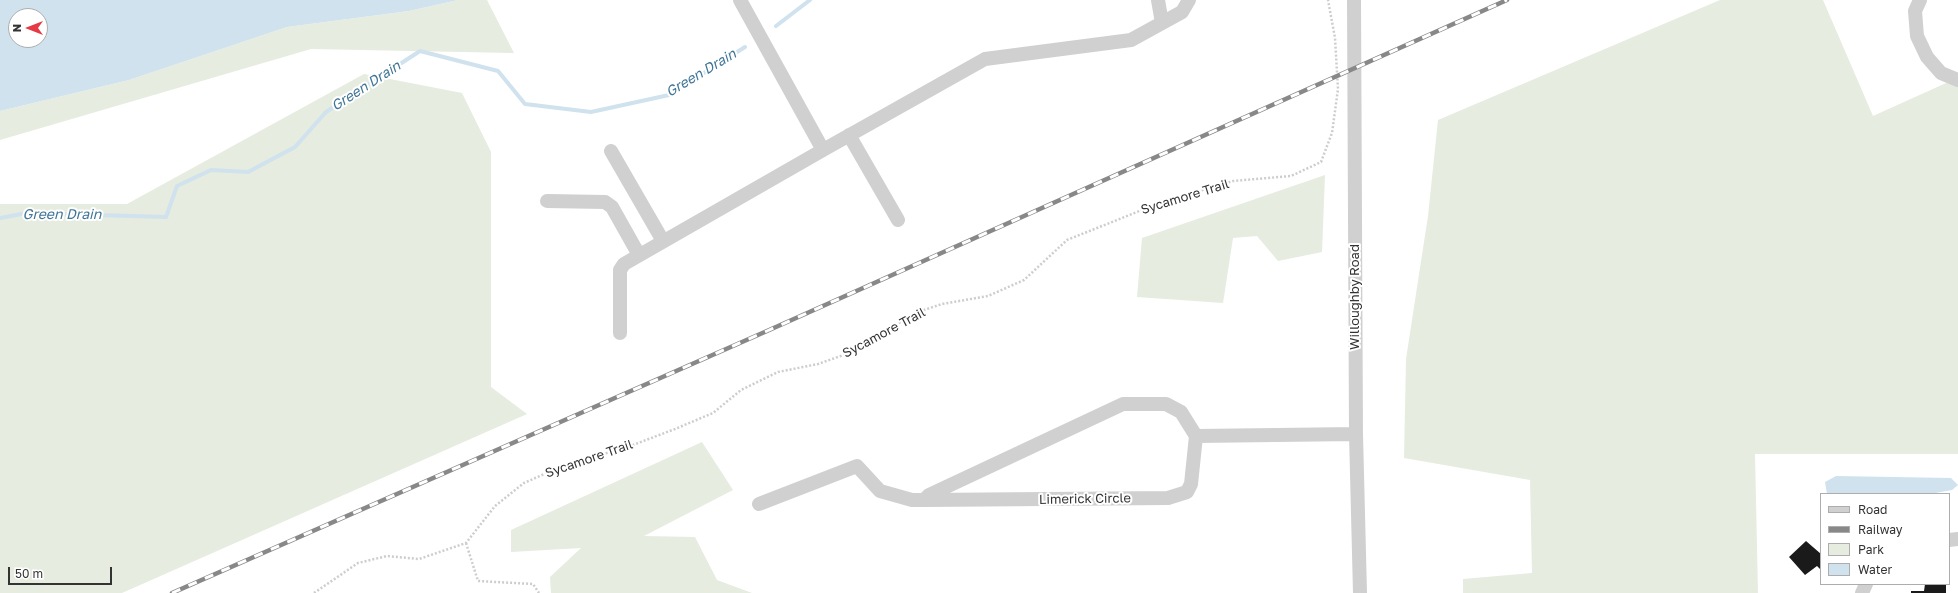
<!DOCTYPE html>
<style>
body{margin:0}
#map{position:relative;width:1958px;height:593px;overflow:hidden;background:#fff;font-family:"Golos Text",sans-serif}
canvas{display:block}
.legend{position:absolute;left:1820px;top:493px;width:130px;height:92px;box-sizing:border-box;background:#fff;border:1px solid #adadad;margin:0;padding:5px 7px;list-style:none;font-size:12px;color:#333}
.legend li{display:flex;align-items:center;gap:8px;height:20px}
.legend b{width:20px;border:1px solid #adadad}
.north{position:absolute;left:8px;top:8px;width:40px;height:40px;box-sizing:border-box;background:#fff;border:1px solid #adadad;border-radius:50%;rotate:270deg;font-size:11px;font-weight:700;line-height:16px;text-align:center;color:#333}
.north::after{content:'';display:block;margin:auto;width:14px;height:18px;background:#e63946;clip-path:polygon(50% 0,100% 100%,50% 72%,0 100%)}
.scale{position:absolute;left:8px;top:567px;width:104px;height:18px;box-sizing:border-box;border:2px solid #333;border-top:0;padding-left:5px;font-size:12px;line-height:14px;white-space:nowrap;color:#333;-webkit-text-stroke:3px #fff;paint-order:stroke}
</style>
<div id="map">
<canvas width="1958" height="593"></canvas>
<ul class="legend">
<li><b style="height:5px;background:#d0d0d0"></b>Road</li>
<li><b style="height:5px;background:#888"></b>Railway</li>
<li><b style="height:11px;background:#e6ecdf"></b>Park</li>
<li><b style="height:11px;background:#cfe2ee"></b>Water</li>
</ul>
<div class="north">N</div>
<div class="scale">50 m</div>
</div>
<script>
const c = document.querySelector('canvas').getContext('2d');
c.lineJoin = 'round';
function fillPath(path, color) {
  c.fillStyle = color;
  c.fill(path, 'evenodd');
}
function poly(rows) {
  const path = new Path2D();
  for (const r of rows) {
    path.moveTo(r[0], r[1]);
    for (let i = 2; i < r.length; i += 2) path.lineTo(r[i], r[i + 1]);
  }
  return path;
}
function stroke(path, color, width, dash) {
  c.strokeStyle = color;
  c.lineWidth = width;
  c.lineCap = dash ? 'butt' : 'round';
  c.setLineDash(dash || []);
  c.stroke(path);
}
function label(font, color, halo, rows, align = 'center') {
  c.font = font + ' "Golos Text",sans-serif';
  c.lineWidth = 4;
  c.setLineDash([]);
  c.textBaseline = 'middle';
  c.strokeStyle = halo;
  c.fillStyle = color;
  for (const [text, x, y, turn = 0] of rows) {
    c.save();
    c.translate(x, y);
    c.rotate((+turn || 0) * Math.PI / 180);
    c.textAlign = isNaN(turn) ? turn : align;
    if (halo) c.strokeText(text, 0, 0);
    c.fillText(text, 0, 0);
    c.restore();
  }
}
const green = poly([
 [458,0,487,0,514,53,311,49,0,140,0,111,129,80,287,27,409,11],
 [1720,0,1823,0,1873,116,1955,79,1958,80,1958,454,1755,454,1758,593,1463,593,1463,579,1532,573,1530,480,1404,458,1406,359,1428,216,1438,120],
 [364,74,462,93,491,152,491,387,527,414,122,593,0,593,0,204,127,204],
 [1325,175,1322,252,1278,261,1257,236,1233,238,1223,303,1137,297,1142,238],
 [702,442,733,490,644,536,695,537,717,580,752,593,551,593,550,577,581,548,511,552,511,530]
]);
const water = poly([
 [0,0,458,0,409,11,287,27,129,80,0,111],
 [16,16,40,16,40,40,16,40],
 [1836,476,1951,478,1958,485,1952,490,1930,494,1827,494,1825,482]
]);
const stream = poly([
 [776,26,810,0],
 [0,218,27,213,166,217,177,186,211,170,248,172,295,147,326,112,420,51,498,71,525,104,591,112,669,95,745,47]
]);
const building = poly([
 [1806,541,1821,554,1821,570,1817,566,1805,575,1789,557],
 [1925,584,1946,584,1946,593,1911,593,1911,591,1924,591]
]);
const path = poly([
 [466,543,478,581,533,584,539,593],
 [314,593,358,563,387,556,419,559,466,543,495,506,524,483,567,464,625,448,675,429,713,413,741,390,778,372,818,364,852,352,915,313,942,304,988,296,1024,280,1067,240,1162,202,1233,181,1291,176,1321,162,1332,133,1338,89,1335,38,1328,0]
]);
const minor = poly([
 [740,0,823,150,985,59,1131,40,1182,12,1189,0],
 [1158,0,1162,23],
 [1354,0,1356,434,1360,593],
 [1920,0,1915,11,1917,36,1927,57,1941,73,1958,80],
 [849,135,898,220],
 [611,151,663,241],
 [547,201,605,202,612,207,639,255],
 [620,333,620,270,624,264,823,150],
 [1196,436,1356,434],
 [759,504,857,466,880,491,912,500,924,500,1168,498,1187,492,1191,484,1196,436,1181,412,1166,404,1123,404,929,495,924,500],
 [1949,540,1958,539],
 [1862,593,1866,584]
]);
const rail = poly([
 [172,593,767,331,1507,0]
]);
const streetNames = [
 ["Sycamore Trail",1185,197,-17],
 ["Willoughby Road",1355,297,-90],
 ["Sycamore Trail",884,333,-28],
 ["Sycamore Trail",589,459,-19],
 ["Limerick Circle",1085,499,-1]
];
const waterNames = [
 ["Green Drain",701,73,-31],
 ["Green Drain",366,86,-33],
 ["Green Drain",62,215]
];
fillPath(green, '#e6ecdf');
fillPath(water, '#cfe2ee');
stroke(stream, '#cfe2ee', 4);
fillPath(building, '#1a1a1a');
stroke(path, '#cdcdcd', 2.5, [2, 2]);
stroke(minor, '#d0d0d0', 14);
stroke(rail, '#888', 4.5);
stroke(rail, '#fff', 3, [9]);
label('13px', '#333', '#fff', streetNames);
label('italic 14px', '#3f7597', '#fff', waterNames);
</script>
